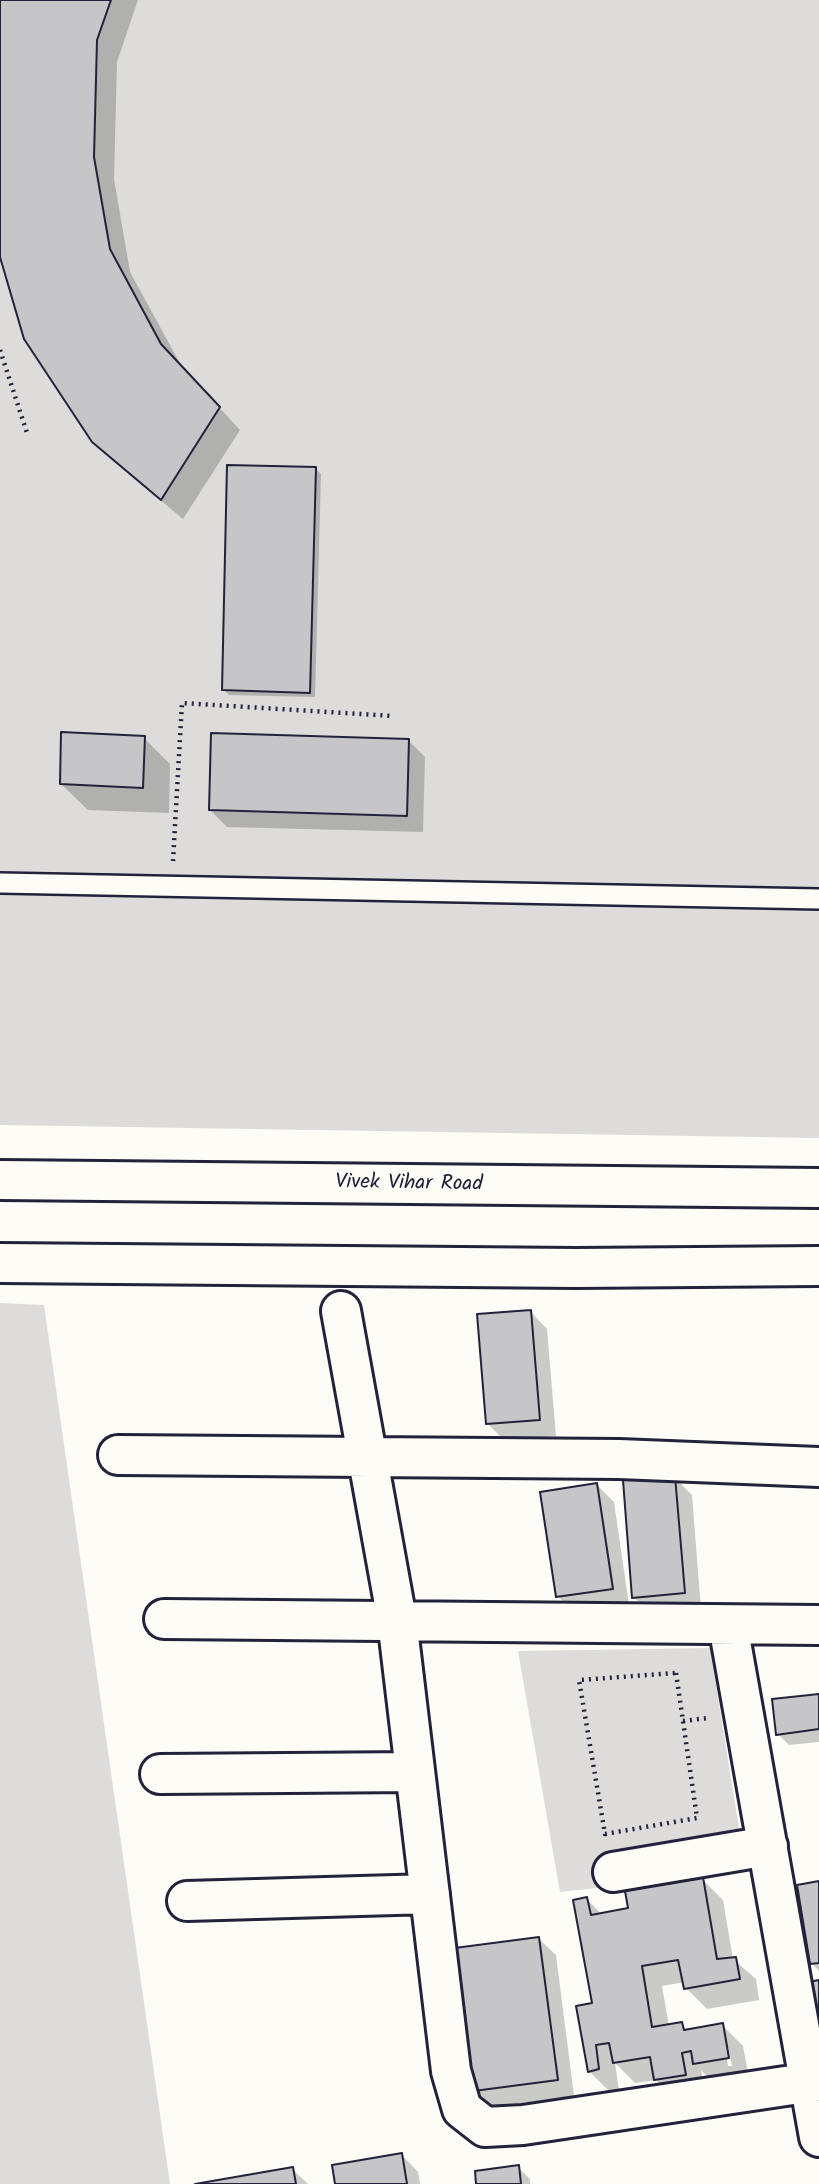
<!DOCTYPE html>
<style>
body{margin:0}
canvas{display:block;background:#fdfcf7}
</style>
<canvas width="819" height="2184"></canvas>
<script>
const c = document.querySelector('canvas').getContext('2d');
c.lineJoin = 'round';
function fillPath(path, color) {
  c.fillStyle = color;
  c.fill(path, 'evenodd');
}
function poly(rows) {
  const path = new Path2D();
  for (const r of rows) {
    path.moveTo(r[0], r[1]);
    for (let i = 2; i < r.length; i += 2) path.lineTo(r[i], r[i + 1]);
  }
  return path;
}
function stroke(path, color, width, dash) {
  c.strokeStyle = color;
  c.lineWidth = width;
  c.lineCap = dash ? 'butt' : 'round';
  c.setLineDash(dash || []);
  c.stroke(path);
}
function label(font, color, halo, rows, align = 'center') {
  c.font = font + ' Kalam,sans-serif';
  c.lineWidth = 6;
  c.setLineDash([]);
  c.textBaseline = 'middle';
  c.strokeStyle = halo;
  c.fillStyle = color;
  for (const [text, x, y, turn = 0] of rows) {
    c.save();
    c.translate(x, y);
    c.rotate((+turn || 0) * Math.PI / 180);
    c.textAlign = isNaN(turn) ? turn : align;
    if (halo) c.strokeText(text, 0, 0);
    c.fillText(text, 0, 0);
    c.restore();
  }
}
const green = poly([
 [0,0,819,0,819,1138,0,1125],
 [0,1303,44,1305,170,2184,0,2184],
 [710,1648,746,1872,560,1892,518,1651]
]);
const shadow = poly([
 [0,0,138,0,117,62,114,179,130,272,182,367,240,430,183,519,115,462,94,441,0,251],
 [316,469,321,474,315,697,229,695,223,689],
 [144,738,170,764,169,813,88,810,61,784],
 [408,740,425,757,423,832,227,827,210,810],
 [531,1312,547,1329,556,1436,504,1440,487,1423],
 [675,1478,692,1495,701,1610,651,1614,634,1597],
 [597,1485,614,1502,629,1605,574,1613,558,1596],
 [819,1695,819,1742,789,1745,778,1734],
 [702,1879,723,1900,733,1959,756,1979,759,2000,707,2009,686,1988,685,1982,662,1986,669,2026,681,2024,688,2031,722,2025,743,2046,749,2078,715,2084,701,2070,706,2095,676,2101,656,2080,635,2083,615,2063,619,2090,610,2092,589,2071,594,2005,587,1899,602,1915,630,1910],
 [725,2046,728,2046,732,2066,728,2066],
 [819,1883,819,1971,812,1963],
 [539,1939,556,1955,574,2096,484,2108,467,2091],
 [402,2155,418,2172,420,2184,337,2184],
 [518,2167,530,2179,530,2184,478,2184],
 [292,2169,308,2184,205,2184]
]);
const building = poly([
 [0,0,111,0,97,40,94,157,110,249,161,344,220,407,161,500,92,442,24,339,0,257,0,0],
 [227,465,316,467,310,693,222,690,227,465],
 [61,732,145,736,143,788,60,784,61,732],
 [211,733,409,739,407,816,209,810,211,733],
 [531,1310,540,1420,486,1424,477,1314,531,1310],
 [675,1476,685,1593,632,1598,623,1480,675,1476],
 [597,1483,613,1589,556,1597,540,1492,597,1483],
 [819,1694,819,1729,776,1735,772,1699,819,1694],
 [703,1877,717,1959,736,1957,740,1979,684,1989,678,1960,642,1966,652,2027,682,2022,684,2030,723,2023,729,2058,693,2064,691,2051,682,2053,686,2075,654,2080,650,2057,613,2063,609,2043,596,2045,599,2069,588,2072,576,2006,592,2003,573,1900,587,1897,591,1915,628,1908,625,1891,703,1877],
 [819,1881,819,1963,810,1964,797,1885,819,1881],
 [539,1937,558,2080,466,2092,447,1949,539,1937],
 [819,1980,819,2061,804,1983,819,1980],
 [402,2153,407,2184,335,2184,332,2165,402,2153],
 [519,2165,521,2184,476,2184,475,2171,519,2165],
 [293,2167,296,2184,195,2184,293,2167]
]);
const path = poly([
 [0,350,28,436],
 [173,861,182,703,393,716],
 [676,1673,697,1818,605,1834,579,1680,676,1673],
 [683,1721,708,1718]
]);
const service = poly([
 [0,883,819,899]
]);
const minor = poly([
 [341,1311,397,1620,451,2071,462,2109,485,2127,523,2125,819,2081],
 [118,1455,619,1459,819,1467],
 [164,1619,819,1625],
 [728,1625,819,2137],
 [160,1774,415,1772],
 [613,1872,768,1846],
 [187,1901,430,1894]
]);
const tertiary = poly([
 [0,1180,819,1188],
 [0,1263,576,1268,819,1266]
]);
const streetNames = [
 ["Vivek Vihar Road",409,1185,1]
];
fillPath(green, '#dddcdb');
fillPath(shadow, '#0003');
fillPath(building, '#c6c6c8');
stroke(building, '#22223b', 2);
stroke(service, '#22223b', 24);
stroke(minor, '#22223b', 44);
stroke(tertiary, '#22223b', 44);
stroke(path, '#22223b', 4.5, [2, 5]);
stroke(service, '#fdfcf7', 19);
stroke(minor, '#fdfcf7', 38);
stroke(tertiary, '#fdfcf7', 38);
label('21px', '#22223b', '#fdfcf7', streetNames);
</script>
